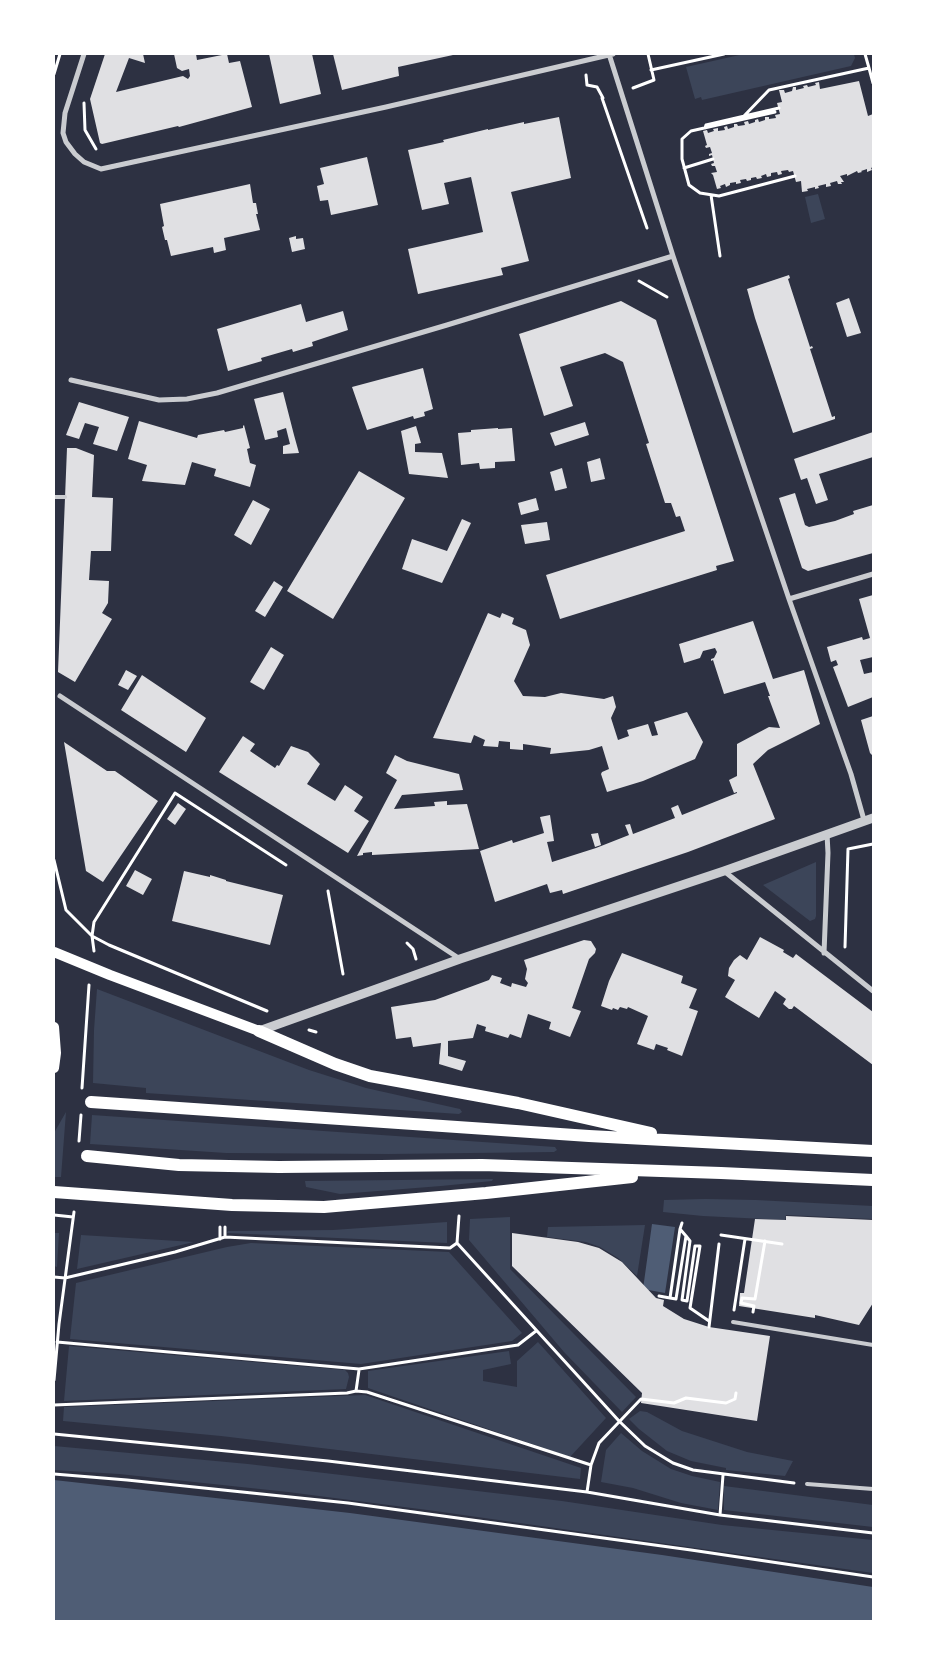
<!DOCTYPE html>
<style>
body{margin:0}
#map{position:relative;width:927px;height:1675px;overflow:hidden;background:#2d3142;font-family:Barlow,sans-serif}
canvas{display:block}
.frame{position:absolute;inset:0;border:55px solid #fff;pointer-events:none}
</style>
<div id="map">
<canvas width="927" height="1675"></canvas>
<div class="frame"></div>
</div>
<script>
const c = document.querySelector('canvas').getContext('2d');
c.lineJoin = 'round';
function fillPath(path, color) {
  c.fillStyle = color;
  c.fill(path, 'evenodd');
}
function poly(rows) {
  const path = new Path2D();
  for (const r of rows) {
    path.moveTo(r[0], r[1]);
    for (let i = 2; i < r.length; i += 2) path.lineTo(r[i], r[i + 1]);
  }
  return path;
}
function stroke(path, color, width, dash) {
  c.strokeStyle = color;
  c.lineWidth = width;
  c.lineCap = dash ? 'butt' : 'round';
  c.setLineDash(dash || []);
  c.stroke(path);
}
const green = poly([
 [744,54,854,54,855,58,851,66,702,100,701,97,695,99,686,67],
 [818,194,825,219,811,223,805,197],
 [816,862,816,916,815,919,810,921,763,885],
 [97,989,309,1070,366,1088,460,1109,462,1112,459,1114,146,1093,146,1088,93,1083,94,1030],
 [66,1112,61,1177,54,1177,54,1133],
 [92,1115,555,1147,557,1150,554,1152,389,1154,226,1153,90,1144],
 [493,1179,492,1181,441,1186,340,1194,306,1187,305,1181],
 [705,1199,756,1200,873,1206,873,1219,786,1215,785,1220,703,1216,663,1212,664,1200],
 [510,1217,510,1269,636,1397,622,1412,564,1352,469,1240,470,1219],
 [447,1222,447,1243,227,1233,228,1231,333,1230],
 [645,1225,637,1276,618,1258,600,1247,586,1242,547,1237,548,1227],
 [54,1233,59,1233,57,1267,54,1266],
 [81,1235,194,1242,77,1269],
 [251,1243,449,1252,522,1333,512,1341,361,1364,70,1339,76,1283,227,1247],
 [538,1342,606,1418,570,1457,368,1388,368,1371,509,1351,511,1364,483,1370,483,1381,517,1387,517,1361],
 [69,1346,345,1370,348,1373,349,1377,346,1389,64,1401],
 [365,1395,581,1468,580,1479,221,1436,63,1421,64,1407],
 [640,1411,647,1412,682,1431,747,1452,793,1461,785,1476,726,1470,726,1468,691,1461,667,1451,639,1429,629,1419],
 [621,1433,642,1451,671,1469,692,1476,720,1482,718,1510,681,1503,633,1488,601,1482,606,1450],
 [54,1446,248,1464,562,1501,722,1525,873,1540,873,1573,435,1511,288,1492,119,1474,54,1470],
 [724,1486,873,1505,873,1527,724,1510]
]);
const water = poly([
 [652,1224,675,1227,665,1293,643,1289],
 [54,1480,350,1513,662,1555,873,1587,873,1621,54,1621]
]);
const building = poly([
 [105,54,143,54,145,63,129,58,116,92,183,76,188,79,190,76,189,69,182,71,177,68,174,54,196,54,197,60,227,54,229,63,240,61,252,107,179,127,178,126,102,144,100,143,90,99],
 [269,54,312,54,321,94,280,104],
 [333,54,453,54,453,55,398,67,399,76,342,90],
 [859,81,868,116,873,114,873,167,871,168,872,170,867,172,867,169,861,171,862,172,858,173,857,171,847,176,847,174,840,176,844,182,841,182,842,184,838,184,837,181,830,183,831,186,826,187,826,184,818,186,819,188,815,189,815,187,807,189,808,191,802,192,801,181,796,182,793,171,789,172,788,170,781,171,782,174,778,175,777,172,771,173,771,176,767,177,766,174,761,176,762,178,757,179,756,177,751,178,751,180,747,181,746,179,740,180,741,183,736,184,736,182,730,183,730,185,726,187,725,184,720,186,721,188,717,189,713,175,711,173,717,172,715,166,712,166,711,164,714,163,712,155,709,156,709,154,712,153,710,147,706,148,705,146,707,145,703,131,707,130,708,133,714,131,713,129,718,128,718,131,725,130,724,127,727,126,728,129,734,127,734,124,737,124,738,126,745,125,744,122,748,121,749,124,755,122,755,120,758,119,759,122,765,120,765,117,769,117,769,119,776,118,775,115,780,114,777,103,782,102,779,90,784,90,785,93,792,91,793,87,796,87,796,90,804,88,803,86,807,85,808,87,816,85,815,83,819,82,820,89],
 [559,117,571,178,511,192,529,261,501,268,503,275,418,294,408,249,483,232,471,177,444,183,449,204,422,210,408,150,444,142,443,140,488,129,488,130,524,122,524,124],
 [367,157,378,205,331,215,328,200,320,201,317,186,324,184,320,168],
 [250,184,253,203,256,203,258,214,256,214,260,230,224,238,226,250,214,253,213,247,171,256,167,240,165,240,162,227,164,226,160,204],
 [296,236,296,239,303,238,305,249,292,252,289,238],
 [789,275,790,278,788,279,810,347,812,346,813,348,810,349,832,417,835,416,835,419,793,433,755,318,747,289],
 [849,298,861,333,847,337,836,303],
 [621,301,656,320,734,561,716,566,717,570,560,619,546,575,685,531,680,516,676,517,671,503,665,503,646,444,649,443,623,362,605,353,560,367,573,406,544,416,519,334],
 [301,304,306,322,343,311,348,330,312,342,313,346,293,352,292,349,261,358,262,361,228,371,217,329],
 [423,368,433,409,424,412,425,416,414,419,413,416,367,430,352,387],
 [283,392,294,435,299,453,283,454,283,446,290,444,286,428,277,431,278,437,265,440,254,399],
 [79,402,129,417,117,451,93,444,99,427,85,423,79,439,66,435],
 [139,421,197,438,198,435,224,430,225,432,243,428,243,426,244,425,250,448,247,449,250,463,256,465,250,487,214,476,216,469,192,462,185,485,142,481,147,465,128,459],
 [585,422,589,435,555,446,550,433],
 [416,426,421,443,415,444,415,452,442,453,448,478,409,474,401,431],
 [498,428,498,429,512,428,515,461,495,462,495,468,480,469,479,463,461,465,458,433,471,432,471,430],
 [873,432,873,457,819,474,828,500,816,504,807,478,801,480,794,459],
 [67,448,76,448,94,455,92,497,113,498,111,551,91,551,89,580,109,581,108,603,102,613,112,619,75,682,58,672],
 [600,458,605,479,591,482,587,462],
 [562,468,567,488,555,491,550,472],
 [359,471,405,498,333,619,287,591],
 [795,493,805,525,809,527,835,521,854,514,853,511,873,505,873,553,808,571,802,568,779,498],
 [536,498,539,510,521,515,518,503],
 [253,500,270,509,251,545,234,535],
 [462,519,471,523,442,583,402,569,412,539,447,551],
 [547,522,550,540,525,544,521,525],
 [274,581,283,587,265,617,255,611],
 [873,595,873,657,860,660,864,674,873,672,873,697,848,707,833,667,838,665,836,660,831,662,827,647,862,637,863,640,870,638,859,599],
 [488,613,500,618,502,613,514,618,512,624,526,630,530,645,514,681,523,696,545,697,561,693,604,699,613,696,616,707,611,718,618,740,629,736,627,730,648,724,652,736,658,735,654,722,687,712,703,742,695,759,643,781,607,792,601,774,602,772,609,769,602,746,589,750,550,754,551,748,523,744,523,750,510,749,510,742,499,741,498,747,483,746,485,740,474,735,471,743,433,738],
 [753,621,773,679,804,670,820,724,768,750,753,764,775,819,688,852,563,894,562,890,550,893,547,884,495,902,480,851,512,840,513,843,544,833,540,817,550,815,554,841,547,842,552,862,596,848,629,835,625,825,630,824,633,834,675,818,671,808,678,805,682,815,737,793,737,792,734,793,729,780,737,776,737,744,769,727,780,728,768,696,770,696,765,682,724,694,713,660,711,661,711,659,714,658,717,652,715,648,703,651,700,658,684,663,679,644],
 [271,647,284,655,264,690,250,682],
 [126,670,137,676,128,690,118,685],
 [142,675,206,718,186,752,121,710],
 [873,716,873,756,870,753,861,720],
 [243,736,255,744,250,751,275,768,277,765,279,766,291,746,308,752,320,764,307,784,335,801,345,785,363,797,354,811,369,821,348,853,219,772],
 [64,742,107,771,115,771,158,801,103,882,86,871],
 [395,755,407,761,459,774,463,790,402,795,394,809,435,806,434,802,447,801,447,805,467,804,479,849,372,855,372,852,363,853,363,855,357,856,397,780,386,773],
 [178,803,186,809,175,825,167,819],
 [598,833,601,845,595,847,591,834],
 [135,870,152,879,143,895,126,886],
 [184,871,210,877,210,875,226,880,226,881,283,895,270,945,172,921],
 [760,937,784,950,783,952,793,958,796,954,873,1012,873,1065,794,1006,792,1009,789,1009,783,1004,786,999,775,991,759,1018,725,997,735,980,728,976,729,968,734,960,740,955,747,960],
 [584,940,591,941,596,949,595,953,589,959,572,1008,581,1011,570,1037,549,1029,551,1022,528,1014,521,1038,510,1034,508,1038,485,1031,486,1027,477,1024,473,1038,448,1041,448,1056,466,1061,462,1071,439,1064,441,1043,413,1047,411,1037,396,1039,391,1007,435,1000,489,980,492,975,502,978,500,983,511,987,512,983,526,987,528,983,525,979,527,969,524,960],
 [622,953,683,976,681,983,697,989,689,1008,698,1011,682,1056,667,1050,668,1048,656,1044,654,1050,637,1044,648,1016,628,1007,627,1009,620,1007,618,1010,613,1008,612,1010,601,1006,609,981],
 [786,1216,873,1220,873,1303,859,1325,815,1315,815,1318,739,1306,740,1293,744,1293,755,1219,786,1220],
 [512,1233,578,1242,599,1248,622,1262,656,1298,664,1300,663,1306,684,1319,709,1327,770,1336,757,1421,641,1403,642,1393,512,1266]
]);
const path = poly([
 [869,68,873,83],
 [651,70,724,54],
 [54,74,60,54],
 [586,75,587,85,597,87,603,98],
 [633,88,654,80,648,54],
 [602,98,647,228],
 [84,103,85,130,96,149],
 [775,112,691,131,682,139,682,159,689,185,700,193,719,196,795,176],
 [743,117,769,90,869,68,865,54],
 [705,128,706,125,779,108],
 [684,168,713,159],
 [711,195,720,256],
 [639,281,667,297],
 [54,860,66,910,92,936,94,951],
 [328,891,343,974],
 [407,943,413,949,416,959],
 [845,947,848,849,873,844],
 [267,1011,109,945,92,936,94,922,175,793,286,865],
 [309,1030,316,1032],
 [82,1088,89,985],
 [79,1141,81,1115],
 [54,1215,73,1217],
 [459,1216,457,1243,619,1421,645,1446,673,1463,693,1470,794,1483],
 [680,1229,682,1223],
 [721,1235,782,1244],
 [686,1236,690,1241,682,1300,687,1301,695,1246,700,1246,690,1308,709,1321],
 [225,1237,225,1227],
 [220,1239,220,1227],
 [54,1277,65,1278,175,1252,225,1237,450,1248,457,1243],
 [659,1296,670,1298,676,1299,686,1236,680,1229,670,1298],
 [734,1310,745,1239],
 [753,1312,754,1306,741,1303,742,1298,755,1299,765,1241],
 [709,1327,719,1244],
 [57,1342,359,1369,518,1345,536,1331],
 [54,1380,59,1324,74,1212],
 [356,1391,359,1370],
 [54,1405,347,1393,356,1391,367,1392,591,1465,587,1492],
 [54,1434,328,1461,587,1492,720,1515,873,1533],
 [591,1465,599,1443,641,1399,674,1403,686,1398,726,1403,735,1399,736,1393],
 [54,1474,127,1480,348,1503,691,1550,873,1577],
 [720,1515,723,1475]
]);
const service = poly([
 [54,497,65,497],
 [733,1322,873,1345],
 [807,1484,873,1489]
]);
const minor = poly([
 [84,54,65,113,63,133,66,142,75,154,84,162,101,169,386,107,613,54],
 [609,54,673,256,789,599,851,774,864,820],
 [71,380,159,400,187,399,217,393,447,325,673,256],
 [789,599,873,574],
 [60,696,460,959],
 [724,871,873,991],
 [824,953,828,853,827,834]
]);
const tertiary = poly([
 [259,1031,460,959,724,871,873,818]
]);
const secondary = poly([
 [54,952,110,975,259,1031],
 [54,1027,56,1053,54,1068]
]);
const primary = poly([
 [259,1031,335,1064,370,1076,518,1103,651,1133],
 [91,1102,589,1136,873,1151],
 [87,1156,179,1165,279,1167,482,1165,721,1173,873,1180],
 [54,1192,232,1205,324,1207,486,1193,632,1177]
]);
fillPath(green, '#3c4559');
fillPath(water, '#4f5d75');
fillPath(building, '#e0e0e3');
stroke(path, '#fff', 3);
stroke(service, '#caccd0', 4);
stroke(minor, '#caccd0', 5);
stroke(tertiary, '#caccd0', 9);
stroke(secondary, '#fff', 10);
stroke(primary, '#fff', 12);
</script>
